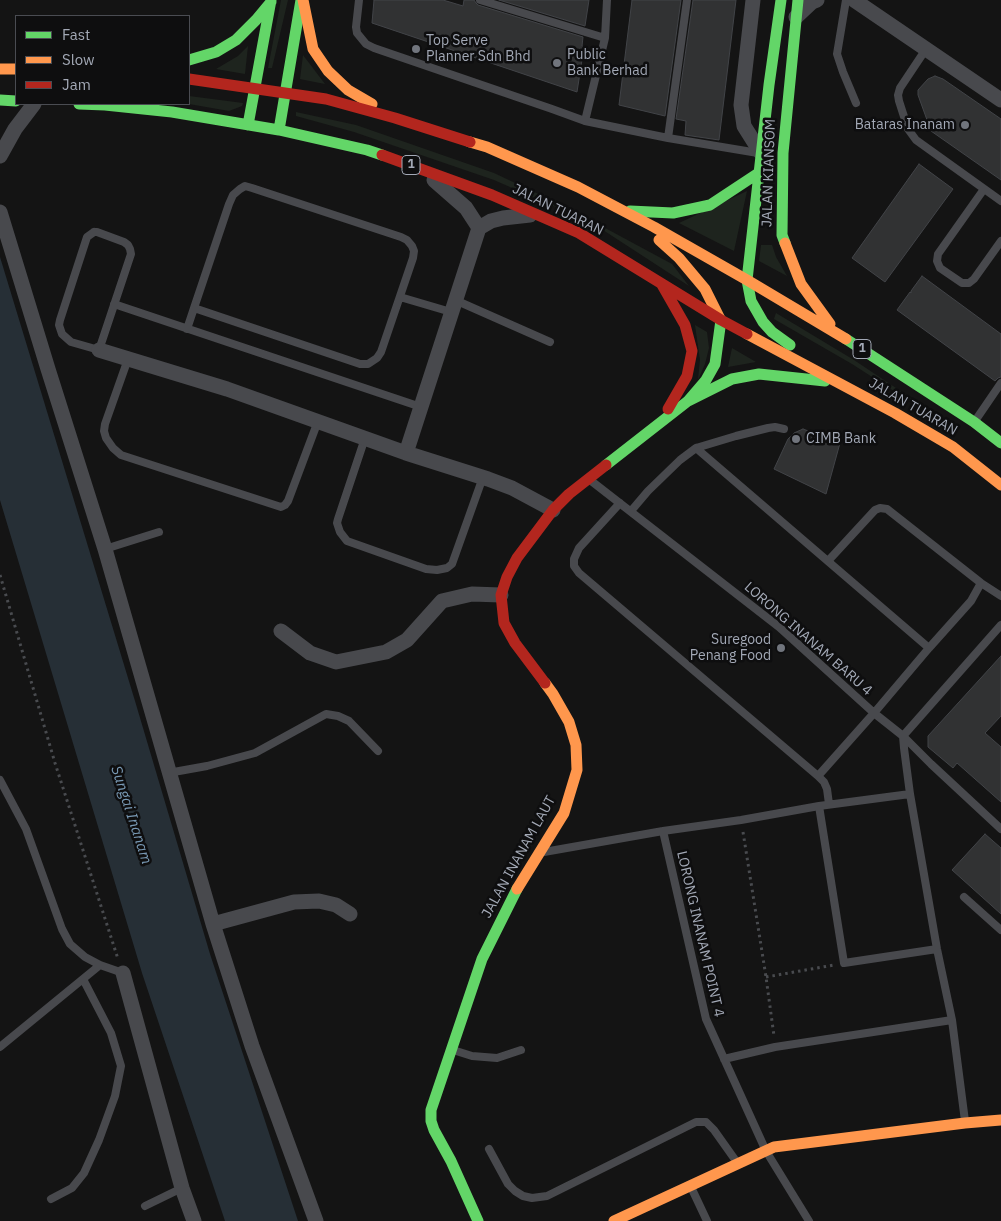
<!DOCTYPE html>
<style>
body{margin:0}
#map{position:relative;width:1001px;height:1221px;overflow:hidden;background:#141414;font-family:"IBM Plex Sans",sans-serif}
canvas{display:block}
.legend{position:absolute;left:15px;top:15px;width:175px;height:90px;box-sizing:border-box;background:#0e0e0f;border:1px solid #4a4c52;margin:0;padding:6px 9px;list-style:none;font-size:15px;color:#a3a9b6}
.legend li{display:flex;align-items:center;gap:10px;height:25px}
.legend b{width:25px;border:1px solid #4a4c52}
</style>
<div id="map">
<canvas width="1001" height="1221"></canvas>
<ul class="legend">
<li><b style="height:6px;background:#63d668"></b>Fast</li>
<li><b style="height:6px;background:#ff974d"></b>Slow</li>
<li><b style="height:6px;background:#b3261e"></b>Jam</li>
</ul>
</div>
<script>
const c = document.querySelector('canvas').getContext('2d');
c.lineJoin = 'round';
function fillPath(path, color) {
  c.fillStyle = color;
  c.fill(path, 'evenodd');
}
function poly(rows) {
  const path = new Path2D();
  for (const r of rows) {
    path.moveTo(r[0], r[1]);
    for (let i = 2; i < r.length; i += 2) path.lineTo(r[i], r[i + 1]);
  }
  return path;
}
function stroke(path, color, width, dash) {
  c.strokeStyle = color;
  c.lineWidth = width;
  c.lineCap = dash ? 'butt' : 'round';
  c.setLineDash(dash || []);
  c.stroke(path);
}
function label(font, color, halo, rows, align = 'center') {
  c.font = font + ' "IBM Plex Sans",sans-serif';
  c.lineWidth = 5;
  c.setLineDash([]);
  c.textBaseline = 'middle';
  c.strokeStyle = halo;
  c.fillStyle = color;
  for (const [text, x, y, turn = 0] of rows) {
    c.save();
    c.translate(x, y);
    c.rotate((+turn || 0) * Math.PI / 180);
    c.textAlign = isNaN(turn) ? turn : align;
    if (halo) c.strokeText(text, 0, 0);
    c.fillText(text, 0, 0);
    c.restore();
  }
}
const green = poly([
 [281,0,288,0,272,68,268,68],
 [248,46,245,74,216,69,238,56],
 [303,55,325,84,300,79],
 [189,96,243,103,242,106,229,111,189,104],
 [296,112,356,125,494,173,568,208,672,264,689,286,603,230,567,212,494,180,354,132,296,116],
 [747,191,734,251,679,223],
 [761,245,772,245,776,257,787,276,759,261],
 [776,313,854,360,923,406,922,409,852,364,774,319],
 [695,325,707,332,709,348,705,364,698,380,700,360],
 [732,348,756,362,728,367]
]);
const water = poly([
 [0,257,135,701,210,954,298,1221,225,1221,142,973,0,500]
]);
const building = poly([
 [374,0,443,0,463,6,464,0,474,0,476,3,478,5,583,37,582,46,584,47,577,92,372,23,374,0],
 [499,0,589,0,585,26,499,0],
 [632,0,681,0,665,116,619,105,632,0],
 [693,0,736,0,719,140,685,135,686,121,676,119,693,0],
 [935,76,943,79,1001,119,1001,180,931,131,918,95,918,90,928,79,935,76],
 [919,164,953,189,885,282,852,258,919,164],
 [922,276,1001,334,1001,377,998,378,995,381,897,310,910,292,911,293,911,291,922,276],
 [803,429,840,443,826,494,774,469,788,439,794,433,803,429],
 [1001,656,1001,716,985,733,1001,747,1001,802,957,763,953,768,928,747,928,736,1001,656],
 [985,834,1001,848,1001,914,952,870,985,834]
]);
const path = poly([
 [0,575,55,763,118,959],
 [743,832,766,977,774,1036],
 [766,977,834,965]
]);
const lane = poly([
 [359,0,356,27,357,33,366,44,374,48,552,109,585,121,668,138,758,153],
 [480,0,605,38],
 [846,0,837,54,843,72,856,103],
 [926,49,900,88,898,95,899,101,908,129,916,140,1001,201],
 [585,121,605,38,607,0],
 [668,138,687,0],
 [984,189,938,254,937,261,940,268,962,283,969,283,974,279,1001,241],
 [94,232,97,232,124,242,128,245,130,249,131,254,99,350,71,342,62,334,59,325,60,320,87,237,94,232],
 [400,297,451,312],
 [455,300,550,342],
 [114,304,421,407],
 [187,329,194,308,229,204,233,195,240,189,245,186,252,188,401,237,407,240,412,246,414,251,413,258,381,352,377,358,368,364,360,364,194,308],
 [128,359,105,424,104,431,106,438,113,448,121,455,281,507,285,505,288,501,318,421],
 [975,421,1001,383],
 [365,438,338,519,337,523,340,532,347,541,426,569,437,570,447,568,452,564,483,477],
 [696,448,929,648],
 [590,480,779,627,874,713,903,736,931,764,1001,829],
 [620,503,579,548,574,559,574,566,579,573,818,776,824,782,827,789,829,804],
 [631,511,648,491,680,460,696,448,736,436,768,428,775,427,784,429],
 [105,549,159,532],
 [828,561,875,510,880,508,887,509,981,583,1001,596],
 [168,773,207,766,255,753,326,714,338,716,349,721,378,751],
 [818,776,874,713,929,648,971,601,981,583],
 [0,780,26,829,62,929,70,944,85,957,100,965,123,973],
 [819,806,844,963,937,949],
 [663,831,706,1019,766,1151,809,1221],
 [544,852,663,831,741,820,819,806,910,794],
 [964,897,1001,930],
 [0,1047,100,965],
 [453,1050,472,1056,497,1058,521,1050],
 [724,1059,775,1047,952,1020],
 [965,1121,952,1020,937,949,910,794,904,748,903,736,1001,625],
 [489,1149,508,1184,515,1191,523,1196,532,1198,547,1196,696,1122,706,1122,714,1130,736,1161],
 [691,1187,707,1221],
 [51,1199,72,1188,84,1173,99,1140,115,1096,121,1066,111,1033,83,979],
 [145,1206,182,1188]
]);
const street = poly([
 [753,0,741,105,744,126,761,153],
 [854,0,1001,100],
 [796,17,812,2,817,0],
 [0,156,15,129,34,104],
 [434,180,466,208,479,228],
 [0,212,48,369,105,549,213,924,252,1046,316,1221],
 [99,350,227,389,406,453,488,479,512,488,553,510],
 [406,453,479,228,491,221,503,218,530,215],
 [281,631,310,653,336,662,386,652,407,640,442,601,472,594,501,595],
 [213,924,294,902,319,901,336,905,350,914],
 [123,973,182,1188,194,1221]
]);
const fast = poly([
 [781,0,769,85,747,280,751,301,763,322,772,332,790,345],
 [189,60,216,52,236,40,256,20,271,2],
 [0,100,16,101],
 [79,104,105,105,172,112,279,130,367,150,382,155],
 [248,125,271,0],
 [279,130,301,0],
 [630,211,673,213,710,205,760,172],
 [785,243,782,235,783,153,798,0],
 [846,339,974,422,1001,443],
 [688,401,732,379,759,374,825,381],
 [606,465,688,401,706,380,715,364,721,320],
 [478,1221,451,1161,434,1130,431,1121,431,1110,482,959,517,889]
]);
const slow = poly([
 [303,0,313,49,328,71,348,90,372,104],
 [0,69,16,69],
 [470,142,487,147,578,187,654,227,747,280,846,339],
 [659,240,679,258,705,289,720,319],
 [785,243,801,284,830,324],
 [747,334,895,413,953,447,1001,485],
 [517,889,564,813,577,770,576,745,569,722,553,694,545,683],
 [614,1221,774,1147,965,1123,1001,1120]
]);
const jam = poly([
 [189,79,326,99,395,118,470,142],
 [382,155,492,195,579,233,721,320,747,334],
 [661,283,685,325,692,351,687,376,668,409],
 [545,683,515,643,504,623,501,595,507,577,517,558,553,510,569,494,606,465]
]);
const markers = [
 [416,49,5,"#71757d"],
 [557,63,5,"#71757d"],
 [965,125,5,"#71757d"],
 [796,439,5,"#71757d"],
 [781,648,5,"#71757d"]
];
const shields = [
 [411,165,18],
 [862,349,18]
];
const shieldNames = [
 ["1",411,165],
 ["1",862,349]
];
const poiNames = [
 ["Top Serve",426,41],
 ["Planner Sdn Bhd",426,57],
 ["Public",567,55],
 ["Bank Berhad",567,71],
 ["Bataras Inanam",955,125,"right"],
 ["CIMB Bank",806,439],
 ["Suregood",771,640,"right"],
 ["Penang Food",771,656,"right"]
];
const streetNames = [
 ["JALAN KIANSOM",769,173,-88],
 ["JALAN TUARAN",558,210,26],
 ["JALAN TUARAN",913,407,30],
 ["LORONG INANAM BARU 4",808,639,41],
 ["JALAN INANAM LAUT",519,857,-61],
 ["LORONG INANAM POINT 4",700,934,77]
];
const waterNames = [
 ["Sungai Inanam",131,815,72]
];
fillPath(green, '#1e241e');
fillPath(water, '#262f36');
fillPath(building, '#313233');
stroke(building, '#424448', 1);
stroke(path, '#494b4f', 3, [2.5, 4]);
stroke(lane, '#48494d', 8);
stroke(street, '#48494d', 15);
stroke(fast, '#63d668', 11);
stroke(slow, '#ff974d', 11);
stroke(jam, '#b3261e', 11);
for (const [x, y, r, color] of markers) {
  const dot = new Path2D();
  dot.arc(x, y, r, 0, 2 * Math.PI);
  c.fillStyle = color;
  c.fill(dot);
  stroke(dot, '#0e0e0f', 2);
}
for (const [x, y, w] of shields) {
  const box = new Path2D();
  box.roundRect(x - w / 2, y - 9.5, w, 19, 4);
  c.fillStyle = '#0e0e0f';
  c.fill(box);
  stroke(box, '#a3a9b6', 1);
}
label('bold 12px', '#a3a9b6', null, shieldNames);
label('14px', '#a3a9b6', '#0e0e0f', poiNames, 'left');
label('14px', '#a3a9b6', '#0e0e0f', streetNames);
label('italic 15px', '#7898b3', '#0e0e0f', waterNames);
</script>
